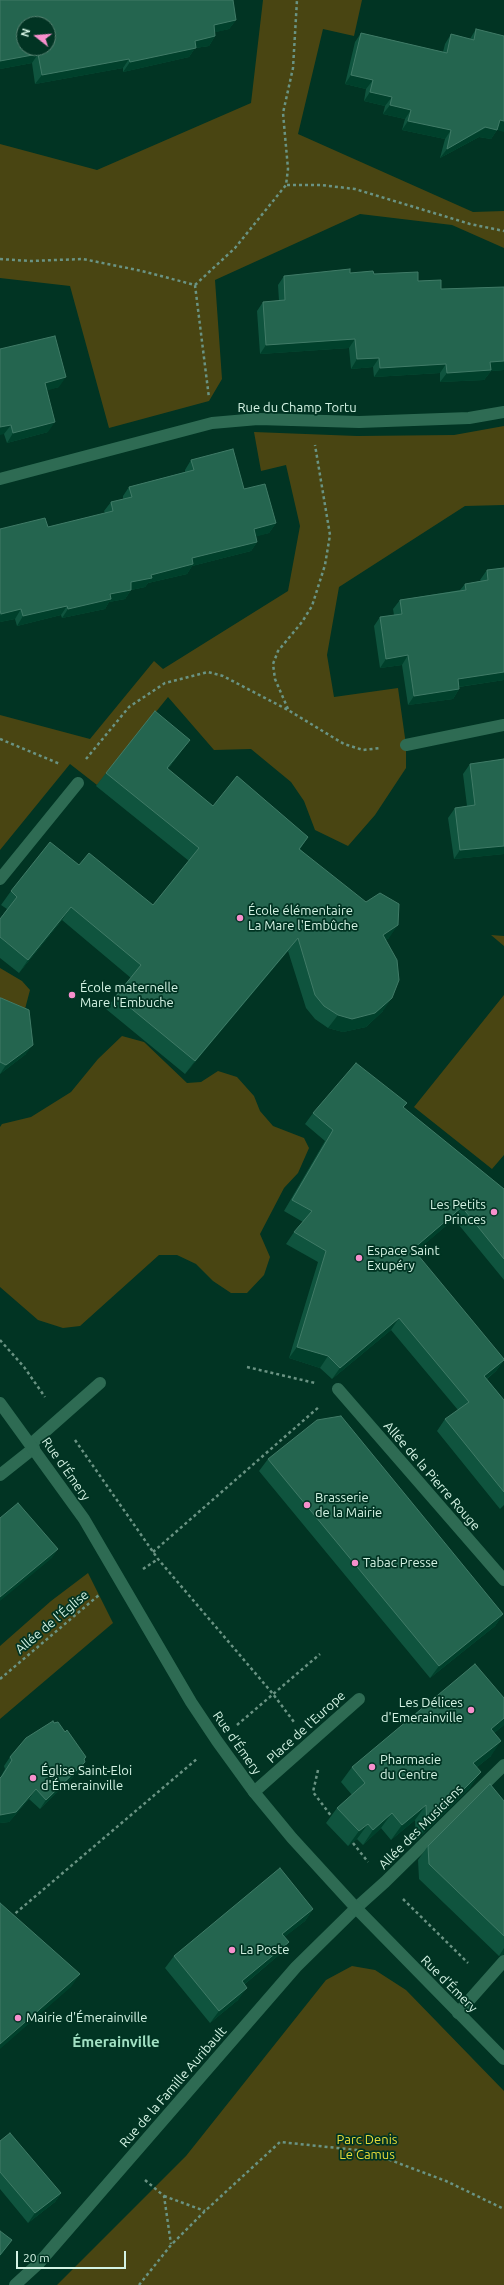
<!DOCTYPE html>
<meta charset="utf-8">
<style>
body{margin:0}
#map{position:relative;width:504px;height:2285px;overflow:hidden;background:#013423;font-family:Ubuntu,sans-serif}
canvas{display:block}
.north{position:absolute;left:16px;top:16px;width:40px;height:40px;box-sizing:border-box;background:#013423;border:1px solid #558070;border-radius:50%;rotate:287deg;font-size:11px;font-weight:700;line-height:16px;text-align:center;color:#d4f3e4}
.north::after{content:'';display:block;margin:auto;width:14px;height:18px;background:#f790cd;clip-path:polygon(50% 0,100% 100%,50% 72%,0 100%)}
.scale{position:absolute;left:16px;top:2251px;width:110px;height:18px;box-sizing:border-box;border:2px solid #d4f3e4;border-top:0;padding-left:5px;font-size:12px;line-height:14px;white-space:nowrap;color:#d4f3e4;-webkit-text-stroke:3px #013423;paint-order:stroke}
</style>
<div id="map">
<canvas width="504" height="2285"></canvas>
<div class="north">N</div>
<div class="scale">20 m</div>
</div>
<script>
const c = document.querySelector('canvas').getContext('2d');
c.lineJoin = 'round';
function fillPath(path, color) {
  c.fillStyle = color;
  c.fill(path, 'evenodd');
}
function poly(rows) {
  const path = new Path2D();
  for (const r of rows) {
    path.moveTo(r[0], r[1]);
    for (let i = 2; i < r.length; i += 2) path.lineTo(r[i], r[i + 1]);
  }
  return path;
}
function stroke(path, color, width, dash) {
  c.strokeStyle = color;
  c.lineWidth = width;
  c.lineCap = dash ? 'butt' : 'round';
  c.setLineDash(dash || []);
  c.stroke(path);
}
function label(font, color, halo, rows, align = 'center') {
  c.font = font + ' Ubuntu,sans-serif';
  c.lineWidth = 3.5;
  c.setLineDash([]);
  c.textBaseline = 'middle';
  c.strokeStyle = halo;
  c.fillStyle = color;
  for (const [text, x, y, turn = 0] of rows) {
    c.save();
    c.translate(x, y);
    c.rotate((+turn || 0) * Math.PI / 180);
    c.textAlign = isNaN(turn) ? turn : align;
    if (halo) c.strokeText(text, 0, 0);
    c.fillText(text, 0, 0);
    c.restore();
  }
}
const green = poly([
 [263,0,362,0,354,36,323,29,298,134,473,212,504,211,504,248,452,225,360,214,215,280,222,379,209,401,109,428,70,286,0,278,0,144,97,170,251,103],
 [504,426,504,505,465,506,339,587,327,655,334,697,398,688,406,745,406,768,375,815,348,846,315,830,304,801,291,782,251,749,214,750,168,697,97,785,70,764,0,850,0,715,90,739,154,661,163,669,288,591,300,526,286,465,261,471,254,432,357,436,454,435],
 [491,935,504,936,504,946],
 [0,968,22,981,30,990,25,1009,0,1008],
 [504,995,504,1155,492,1169,414,1107],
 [122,1036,144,1042,187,1083,201,1082,218,1071,237,1077,254,1096,260,1111,273,1126,304,1138,309,1148,298,1173,284,1188,260,1234,270,1257,264,1275,247,1293,231,1293,213,1281,196,1264,177,1255,159,1255,80,1326,63,1328,38,1320,0,1287,0,1127,2,1124,31,1117,71,1092,98,1059],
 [88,1573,113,1623,0,1719,0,1646,51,1601],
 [352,1966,375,1970,406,1990,504,2091,504,2285,57,2285,186,2156,326,1980]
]);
const path = poly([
 [287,185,321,185,355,189,470,224,504,231],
 [0,259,30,261,83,259,142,271,195,285],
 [195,285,235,248,286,185,288,169,283,113,293,68,297,0],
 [195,285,209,398],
 [288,709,275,679,273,664,278,651,302,622,312,606,325,565,330,535,315,445],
 [0,739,60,764],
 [86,759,129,707,165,683,208,672,223,676,288,710,344,744,363,750,380,748],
 [0,1340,24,1367,45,1397],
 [247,1367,315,1383],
 [75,1440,158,1559,273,1694,294,1722],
 [153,1552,320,1406],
 [143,1569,158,1559],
 [0,1679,99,1595],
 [237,1725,320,1654],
 [318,1770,313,1792,332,1817],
 [353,1843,368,1862],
 [403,1899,468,1963],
 [11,1917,198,1758],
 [145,2180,164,2196,171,2244],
 [164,2196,205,2211],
 [139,2285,171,2245,205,2211,280,2142,366,2151,446,2181,504,2209]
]);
const lane = poly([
 [0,879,78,783],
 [31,1444,100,1383],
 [254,1792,359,1699],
 [356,1908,385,1882,504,1765],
 [458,2013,504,1961]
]);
const street = poly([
 [0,479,212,423,258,419,359,422,469,418,504,412],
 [406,745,504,725],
 [338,1389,504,1580],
 [0,1475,34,1448],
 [15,2285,39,2263,296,1967,356,1908]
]);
const secondary = poly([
 [0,1403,84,1519,191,1702,217,1741,254,1792,292,1838,356,1908,504,2059]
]);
const wall = poly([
 [0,0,236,20,229,29,215,32,215,36,209,46,195,48,189,57,123,72,123,68,35,84,32,63,0,69],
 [476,29,497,130,491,139,479,137,440,158,445,139,402,130,405,119,383,114,385,106,364,101,366,89,345,84,355,42,361,33,443,52,445,44,451,34,470,39],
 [350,273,374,274,418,281,441,289,504,287,504,370,491,371,484,380,440,382,440,373,374,377,373,367,351,369,349,348,260,354,257,311,263,302,279,301,278,285,284,276],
 [0,349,59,387,47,390,48,432,7,443,4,434],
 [191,460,244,489,276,523,269,533,256,536,257,542,251,551,192,566,187,574,148,583,145,587,131,590,125,599,109,602,105,609,62,618,61,615,17,626,15,619,0,622,0,529,48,527,105,513,104,511,111,502,123,499,123,496,129,487,185,472,185,470],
 [504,568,504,680,459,687,459,689,453,699,408,705,402,665,380,668,374,626,380,617,394,615,393,609,400,600,460,590,465,584,481,581,480,580,487,570],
 [190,740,180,753,168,769,213,806,308,837,300,849,389,938,386,940,383,1011,366,1027,343,1032,328,1028,315,1019,306,1008,288,951,185,1074,106,1009,116,996,131,978,62,920,19,973,0,958,0,919,7,909,1,905,11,891,79,865,153,905,189,861,96,786,106,773],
 [504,759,504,854,454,859,448,818,455,808,467,806,463,774,470,764],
 [0,998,26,1054,0,1074],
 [407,1103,403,1108,504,1189,504,1280,454,1219,415,1252,504,1360,496,1371,487,1379,504,1400,504,1506,504,1505,500,1509,437,1431,445,1419,458,1410,391,1330,332,1379,320,1368,289,1358,318,1262,286,1244,294,1232,303,1222,284,1211,325,1141,305,1124,313,1113],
 [268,1459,503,1614,495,1626,430,1678,259,1471],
 [54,1723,65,1732,86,1757,79,1771,40,1809,29,1799,9,1822,0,1823,0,1778,5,1769,4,1766,10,1757],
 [504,1725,494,1733,491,1756,477,1767,470,1788,416,1841,415,1820,391,1840,381,1828,363,1845,357,1839,348,1846,326,1823,337,1808,352,1795,341,1782,352,1767],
 [504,1801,504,1954,499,1956,419,1879,418,1860,428,1846],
 [313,1909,305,1921,284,1937,289,1942,280,1954,245,1984,238,2000,210,2023,165,1968,174,1956],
 [0,2141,61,2193,55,2202,28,2223,0,2189]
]);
const shadedWall = poly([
 [236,20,229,29,208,34,214,25],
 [215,36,209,46,195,48,189,57,123,72,130,62,195,41],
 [38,54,32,63,0,69,0,61],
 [129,59,123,68,35,84,42,75],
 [351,75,373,80,366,89,345,84],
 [370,92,392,97,385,106,364,101],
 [390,105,411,110,405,119,383,114],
 [500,120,504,121,504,132,497,130,491,139,479,137,440,158,447,149],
 [408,121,451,130,445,139,402,130],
 [355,339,349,348,260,354,266,345],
 [379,358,373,367,351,369,357,359],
 [504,361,504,370,491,371,484,380,440,382,447,373,490,362],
 [446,364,440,373,374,377,380,368],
 [66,377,59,387,39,393,45,383],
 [55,422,48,432,7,443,13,433],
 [11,425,4,434,0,435,0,427],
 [276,523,269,533,248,539,254,529],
 [257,542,251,551,192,566,187,574,148,583,145,587,131,590,125,599,109,602,105,609,62,618,68,609,131,582,192,558],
 [67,606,61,615,17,626,23,616],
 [21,609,15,619,0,622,0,616,1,614],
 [408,655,402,665,380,668,386,659],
 [504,672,504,680,451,688,458,679],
 [459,689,453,699,408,705,414,696],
 [190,740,180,753,158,781,167,768],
 [504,846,504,854,454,859,460,850],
 [71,907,62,920,19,973,28,960],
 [398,925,389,938,374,949,383,935],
 [298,938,288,951,185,1074,195,1061],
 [392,998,383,1011,366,1027,343,1032,328,1028,338,1015],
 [33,1045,26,1054,0,1074,6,1065],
 [462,1207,454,1219,405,1261,413,1249],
 [399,1318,391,1330,332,1379,340,1368],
 [297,1347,328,1356,320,1368,289,1358],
 [504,1360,496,1371,476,1387,484,1376],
 [58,1549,52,1558,0,1601,0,1597],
 [503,1614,495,1626,430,1678,439,1666],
 [504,1718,504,1725,480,1744,491,1729],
 [501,1741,491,1756,463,1778,473,1763],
 [85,1762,79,1771,40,1809,46,1800],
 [481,1772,470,1788,416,1841,427,1826],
 [36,1789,29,1799,9,1822,0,1823,0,1815],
 [426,1805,415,1820,391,1840,402,1825],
 [392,1813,381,1828,363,1845,373,1830],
 [368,1824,357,1839,348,1846,359,1831],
 [313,1909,305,1921,273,1946,282,1934],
 [289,1942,280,1954,234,1993,242,1981],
 [504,1948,504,1954,499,1956],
 [80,1974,71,1987,0,2049,0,2044],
 [247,1988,238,2000,210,2023,219,2011],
 [61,2193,55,2202,28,2223,35,2213],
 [12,2240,3,2253,0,2257,0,2255]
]);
const building = poly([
 [0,0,233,0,236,20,214,25,215,36,195,41,196,48,130,62,129,59,42,75,38,54,0,61,0,0],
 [24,24,48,24,48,48,24,48,24,24],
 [476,29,504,36,504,121,500,120,497,130,485,127,447,149,451,130,408,121,411,110,390,105,392,97,370,92,373,80,351,75,361,33,447,53,451,34,474,40,476,29],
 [350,269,350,273,373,271,374,274,418,272,418,281,441,280,441,289,504,287,504,361,490,362,491,370,447,373,446,364,380,368,379,358,357,359,355,339,266,345,263,302,285,300,284,276,350,269],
 [55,336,66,377,45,383,55,422,13,433,11,425,0,427,0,349,55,336],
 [233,449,244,489,265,484,276,523,254,529,257,542,192,558,193,564,151,575,152,578,131,582,131,590,110,594,111,599,68,609,67,606,23,616,21,609,1,614,0,610,0,529,45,518,48,527,113,511,111,502,132,497,129,487,194,470,191,460,233,449],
 [504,568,504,672,458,679,459,689,414,696,408,655,386,659,380,617,402,614,400,600,466,590,465,584,488,580,487,570,504,568],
 [155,711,190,740,167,768,213,806,237,776,308,837,299,849,366,902,380,893,399,904,398,925,383,935,397,960,399,980,392,998,375,1013,352,1019,338,1015,324,1006,315,995,298,938,195,1061,116,996,141,965,71,907,28,960,0,937,0,919,17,897,11,891,50,842,79,865,89,853,153,905,199,848,106,773,155,711],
 [504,759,504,846,460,850,455,808,475,805,470,764,504,759],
 [0,998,1,998,29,1010,33,1045,6,1065,0,1062,0,998],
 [356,1063,407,1103,403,1107,504,1189,504,1259,462,1207,413,1249,504,1359,504,1360,484,1376,504,1400,504,1492,445,1419,469,1402,399,1318,340,1368,328,1356,297,1347,326,1251,294,1232,312,1211,292,1200,333,1130,313,1113,356,1063],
 [341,1416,503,1614,439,1666,268,1459,317,1420,341,1416],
 [18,1503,58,1549,0,1597,0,1518,18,1503],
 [475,1664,504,1698,504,1718,491,1729,501,1741,473,1763,481,1772,427,1826,426,1805,402,1825,392,1813,373,1830,368,1824,359,1831,337,1808,365,1783,352,1767,475,1664],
 [53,1721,54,1723,58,1722,65,1732,67,1730,86,1757,84,1759,85,1762,46,1800,36,1789,16,1812,0,1815,0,1778,2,1776,12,1760,10,1757,26,1738,53,1721],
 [490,1784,504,1801,504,1936,429,1864,428,1846,490,1784],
 [280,1868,313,1909,282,1934,289,1942,242,1981,247,1988,219,2011,174,1956,280,1868],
 [0,1903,80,1974,0,2044,0,1903],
 [10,2133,61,2193,35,2213,0,2172,0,2141,10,2133],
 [0,2231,12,2240,0,2255,0,2231]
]);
const markers = [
 [240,918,4,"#f790cd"],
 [72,995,4,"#f790cd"],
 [494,1212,4,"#f790cd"],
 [359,1258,4,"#f790cd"],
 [307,1505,4,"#f790cd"],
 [355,1563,4,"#f790cd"],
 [471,1710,4,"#f790cd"],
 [372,1767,4,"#f790cd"],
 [33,1778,4,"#f790cd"],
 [232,1950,4,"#f790cd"],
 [18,2018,4,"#f790cd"]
];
const streetNames = [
 ["Rue du Champ Tortu",297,408],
 ["Rue d'Émery",66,1469,55],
 ["Allée de la Pierre Rouge",432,1476,49],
 ["Allée de l'Église",52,1622,-40],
 ["Place de l'Europe",306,1727,-42],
 ["Rue d'Émery",237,1743,55],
 ["Allée des Musiciens",421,1827,-45],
 ["Rue d'Émery",449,1984,45],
 ["Rue de la Famille Auribault",173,2087,-49]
];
const poiNames = [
 ["École élémentaire",248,911],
 ["La Mare l'Embûche",248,926],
 ["École maternelle",80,988],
 ["Mare l'Embuche",80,1003],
 ["Les Petits",486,1205,"right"],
 ["Princes",486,1220,"right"],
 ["Espace Saint",367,1251],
 ["Exupéry",367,1266],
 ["Brasserie",315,1498],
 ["de la Mairie",315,1513],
 ["Tabac Presse",363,1563],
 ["Les Délices",463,1703,"right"],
 ["d'Emerainville",463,1718,"right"],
 ["Pharmacie",380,1760],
 ["du Centre",380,1775],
 ["Église Saint-Eloi",41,1771],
 ["d'Émerainville",41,1786],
 ["La Poste",240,1950],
 ["Mairie d'Émerainville",26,2018]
];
const parkNames = [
 ["Parc Denis",367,2140],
 ["Le Camus",367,2155]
];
const quarterNames = [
 ["Émerainville",116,2042]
];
fillPath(green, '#494512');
stroke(path, '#6a9383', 2.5, [3, 3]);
stroke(lane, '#2e6b53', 12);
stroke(street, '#2e6b53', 12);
stroke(secondary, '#2e6b53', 12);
fillPath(wall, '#0f543e');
fillPath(shadedWall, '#00402b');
fillPath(building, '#24654f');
stroke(building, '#407b67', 1);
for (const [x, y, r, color] of markers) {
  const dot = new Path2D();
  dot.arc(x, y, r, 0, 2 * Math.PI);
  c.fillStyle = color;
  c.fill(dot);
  stroke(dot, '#013423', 1.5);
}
label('13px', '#d4f3e4', '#013423', streetNames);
label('13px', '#d4f3e4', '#013423', poiNames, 'left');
label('13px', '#e8db39', '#013423', parkNames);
label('bold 15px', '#a2e1c4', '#013423', quarterNames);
</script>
